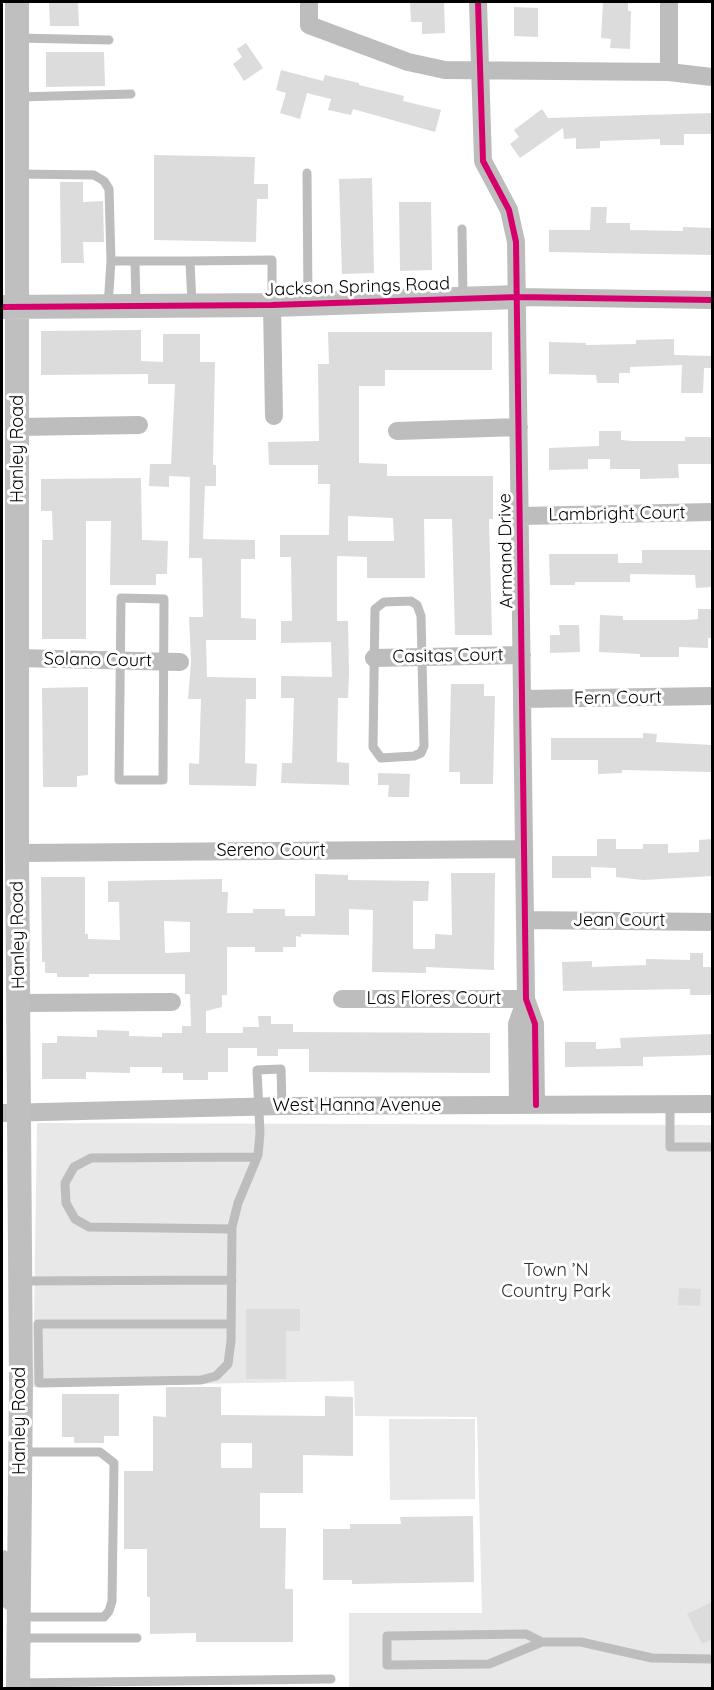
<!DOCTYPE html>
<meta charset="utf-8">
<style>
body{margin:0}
#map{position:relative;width:714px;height:1690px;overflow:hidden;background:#fff;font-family:Quicksand,sans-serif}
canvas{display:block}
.frame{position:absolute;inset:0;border:3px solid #000;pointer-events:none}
</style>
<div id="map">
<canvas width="714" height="1690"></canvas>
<div class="frame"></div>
</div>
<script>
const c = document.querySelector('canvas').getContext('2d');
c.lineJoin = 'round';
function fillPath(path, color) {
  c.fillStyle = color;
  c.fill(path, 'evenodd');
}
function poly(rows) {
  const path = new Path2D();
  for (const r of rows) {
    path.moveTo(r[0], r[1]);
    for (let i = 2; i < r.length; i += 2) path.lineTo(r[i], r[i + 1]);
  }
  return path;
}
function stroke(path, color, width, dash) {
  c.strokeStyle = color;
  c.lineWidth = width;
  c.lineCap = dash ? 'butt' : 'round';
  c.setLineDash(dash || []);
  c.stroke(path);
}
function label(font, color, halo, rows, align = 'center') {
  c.font = font + ' Quicksand,sans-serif';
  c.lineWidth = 6;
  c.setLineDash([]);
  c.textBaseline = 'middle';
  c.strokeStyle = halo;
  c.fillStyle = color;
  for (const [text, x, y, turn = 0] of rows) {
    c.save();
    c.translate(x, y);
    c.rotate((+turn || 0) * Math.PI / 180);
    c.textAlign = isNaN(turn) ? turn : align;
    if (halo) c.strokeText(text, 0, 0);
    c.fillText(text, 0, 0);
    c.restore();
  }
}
const green = poly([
 [37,1123,712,1125,712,1688,349,1688,349,1613,482,1613,477,1417,355,1416,354,1381,33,1387],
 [389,1419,475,1419,475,1499,390,1500]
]);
const building = poly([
 [49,2,78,2,79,26,50,26],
 [410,2,444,2,445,33,422,34,422,22,411,22],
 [603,2,628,2,628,11,631,11,630,49,610,48,611,39,601,38],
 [514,7,538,8,538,37,514,36],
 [246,43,263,68,244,81,233,64,242,57,237,49],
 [46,52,104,52,105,86,46,87],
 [281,70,323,81,325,75,359,83,359,85,404,96,403,101,441,110,435,132,353,109,351,115,328,110,331,99,307,93,300,119,280,113,286,93,276,90],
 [542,109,548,118,712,113,712,134,684,134,684,145,660,145,660,139,600,141,600,148,576,149,576,138,564,139,563,128,520,158,510,144,519,137,514,130],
 [154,155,255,157,254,184,268,184,268,199,257,199,256,242,154,240],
 [372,178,374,273,342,274,339,179],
 [60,182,83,182,83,202,103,201,104,242,83,242,84,263,61,263],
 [399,202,431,202,432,270,400,271],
 [591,207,607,207,606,223,630,223,630,230,683,231,683,227,712,228,712,255,549,252,549,230,590,230],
 [141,330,141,361,163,362,163,334,200,334,200,362,215,362,213,465,216,465,216,486,205,486,203,539,255,540,255,559,241,559,241,618,256,619,256,640,206,640,207,677,256,678,256,699,246,699,245,763,257,764,256,786,189,785,189,763,199,764,201,699,188,699,191,662,189,617,203,617,202,558,189,558,190,477,169,476,169,487,149,486,150,464,171,464,175,384,148,384,148,374,41,375,41,331],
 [328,332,492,332,492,370,385,370,385,386,359,386,359,463,387,464,387,476,493,476,493,519,489,519,492,635,455,635,452,519,424,519,425,578,367,578,367,557,337,556,337,621,348,621,349,672,348,698,338,698,337,762,349,763,349,785,281,783,282,763,292,763,294,698,281,698,281,676,332,677,331,642,281,643,281,621,292,621,291,557,280,557,280,535,329,535,330,484,318,484,318,465,269,465,268,442,319,441,318,364,329,364],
 [348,516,393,518,394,541,348,541],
 [674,339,674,355,712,356,712,368,704,368,703,393,681,393,682,365,630,367,630,373,619,373,619,383,597,383,596,375,549,374,549,342,586,343,586,345,636,344,636,340],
 [599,431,621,431,621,440,632,441,685,441,685,437,712,437,712,464,678,464,679,478,640,479,640,469,610,469,610,459,588,459,588,469,549,470,549,448,599,446],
 [141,478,142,540,168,541,167,574,156,574,156,585,110,585,111,521,86,521,86,639,42,639,42,540,53,540,52,511,41,511,41,479],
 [642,550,712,550,712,587,696,588,695,575,630,574,630,582,575,582,575,585,550,585,549,554,618,554,618,563,642,563],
 [698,609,712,609,712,638,708,638,708,648,679,647,679,657,640,657,640,654,599,652,600,615,623,616,623,620,687,620,698,619],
 [559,625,579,625,580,652,550,653,550,635,560,635],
 [451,684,484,684,484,696,495,696,493,784,460,784,460,772,449,772],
 [88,687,88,775,77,776,77,787,43,787,42,688],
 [643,733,657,734,656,742,712,745,712,772,622,770,622,773,598,774,598,760,551,760,551,738,643,738],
 [378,773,410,774,409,797,388,797,389,785,378,785],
 [597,839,616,839,616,849,643,849,643,844,668,844,668,853,699,852,699,840,712,839,712,876,643,880,616,877,616,868,591,867,591,878,552,878,552,856,597,856],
 [451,873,495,873,494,970,426,967,426,973,372,972,373,910,349,909,349,935,301,934,301,937,296,936,296,947,283,947,283,952,255,952,255,947,227,947,227,995,222,995,222,1007,206,1011,206,1033,243,1033,243,1027,259,1027,258,1016,271,1016,271,1024,293,1024,293,1032,490,1033,490,1073,309,1072,309,1049,278,1049,278,1056,257,1056,257,1048,228,1048,228,1072,208,1072,208,1080,183,1080,183,1073,162,1073,162,1067,130,1067,130,1073,86,1072,86,1079,42,1079,42,1043,57,1043,57,1036,97,1037,97,1030,129,1031,129,1036,162,1037,162,1033,182,1033,182,1026,191,1026,190,994,185,994,185,974,89,974,89,977,57,977,57,973,45,973,45,962,42,962,41,877,85,877,85,934,88,934,88,939,120,940,119,902,108,902,108,881,222,879,222,892,228,892,227,913,253,913,253,909,285,909,285,916,315,916,315,874,348,875,348,880,429,881,428,901,413,901,413,949,435,949,435,934,452,935],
 [164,921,190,922,190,952,165,953],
 [690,953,703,953,703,967,712,967,712,995,690,995,690,989,563,991,562,962,592,961,592,967,646,965,646,959,690,960],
 [712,1034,712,1055,643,1057,643,1066,565,1067,565,1042,596,1042,596,1049,621,1048,620,1038],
 [679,1288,701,1289,700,1306,678,1305],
 [246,1309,300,1309,300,1331,286,1331,286,1379,246,1379],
 [166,1387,221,1387,221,1415,325,1416,325,1396,353,1397,353,1456,303,1455,303,1493,260,1493,260,1528,286,1528,285,1589,293,1589,293,1642,196,1642,196,1633,150,1634,150,1597,147,1597,147,1549,124,1549,124,1471,153,1471,153,1416,166,1417],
 [221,1443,252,1443,252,1468,221,1468],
 [62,1394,119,1394,119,1436,104,1436,104,1443,74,1443,74,1437,62,1437],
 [473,1516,474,1582,352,1584,352,1580,323,1580,323,1529,350,1529,350,1524,401,1524,400,1517],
 [712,1602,712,1639,702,1644,687,1614]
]);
const lane = poly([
 [18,38,109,40],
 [18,97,131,94],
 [307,173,308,303],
 [18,174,94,175,104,181,109,189,111,261],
 [462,229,463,299],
 [135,261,190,261],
 [192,305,190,261,272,260,272,305],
 [108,306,111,261,135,261,136,305],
 [121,598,164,599,163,780,119,780,121,598],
 [411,601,417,605,421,616,424,746,421,753,414,756,381,758,373,747,375,609,384,602,411,601],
 [670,1105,670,1147,712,1147],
 [232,1229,89,1227,75,1219,66,1203,65,1183,74,1167,91,1158,257,1157],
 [20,1281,232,1280],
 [231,1324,38,1324,39,1383,201,1380,216,1376,228,1364,231,1341,232,1227,238,1203,258,1155,260,1133,257,1070,281,1069,282,1106],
 [19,1617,104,1617,109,1611,112,1601,114,1463,100,1452,22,1452],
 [19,1638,137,1638],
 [542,1642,526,1634,387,1636,387,1665,489,1664,542,1642,581,1642,652,1658,712,1659],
 [18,1683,331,1679]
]);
const street = poly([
 [309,2,309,25,408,62,445,70,669,72,712,77],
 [478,2,483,161,509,210,516,242,526,999,535,1024,536,1105],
 [669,2,669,72],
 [518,297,712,300],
 [272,305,274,416],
 [18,427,139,425],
 [397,431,519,427],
 [521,516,712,512],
 [17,658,180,662],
 [374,658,522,655],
 [523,699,712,696],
 [17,853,524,849],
 [525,920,712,922],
 [342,999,526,999],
 [19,1003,172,1002],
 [518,1105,517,1024,526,999],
 [2,1113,282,1106,712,1104]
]);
const secondary = poly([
 [17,2,17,853,21,1383,18,1688],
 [2,307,272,305,518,297],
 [2,1562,6,1586,12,1599]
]);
const cycleway = poly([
 [478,2,483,161,509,210,516,242,526,999,535,1024,536,1105],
 [2,307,272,305,518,297,712,300]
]);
const streetNames = [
 ["Jackson Springs Road",357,287,-2],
 ["Hanley Road",18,449,-90],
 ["Lambright Court",617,514,-1],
 ["Armand Drive",506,551,-91],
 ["Casitas Court",448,656,-1],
 ["Solano Court",98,660,1],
 ["Fern Court",618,698,-1],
 ["Sereno Court",271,851],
 ["Jean Court",619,921],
 ["Hanley Road",18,935,-91],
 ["Las Flores Court",434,999],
 ["West Hanna Avenue",357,1106],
 ["Hanley Road",20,1421,-90]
];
const parkNames = [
 ["Town ’N",556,1271],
 ["Country Park",556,1292]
];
fillPath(green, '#e8e8e8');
fillPath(building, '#dcdcdc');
stroke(lane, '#bdbdbd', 9);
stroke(street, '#bdbdbd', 18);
stroke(secondary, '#bfbfbf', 24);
stroke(cycleway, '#d6006c', 6);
label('18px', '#000', '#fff', streetNames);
label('18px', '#2d2d2d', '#fff', parkNames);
</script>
